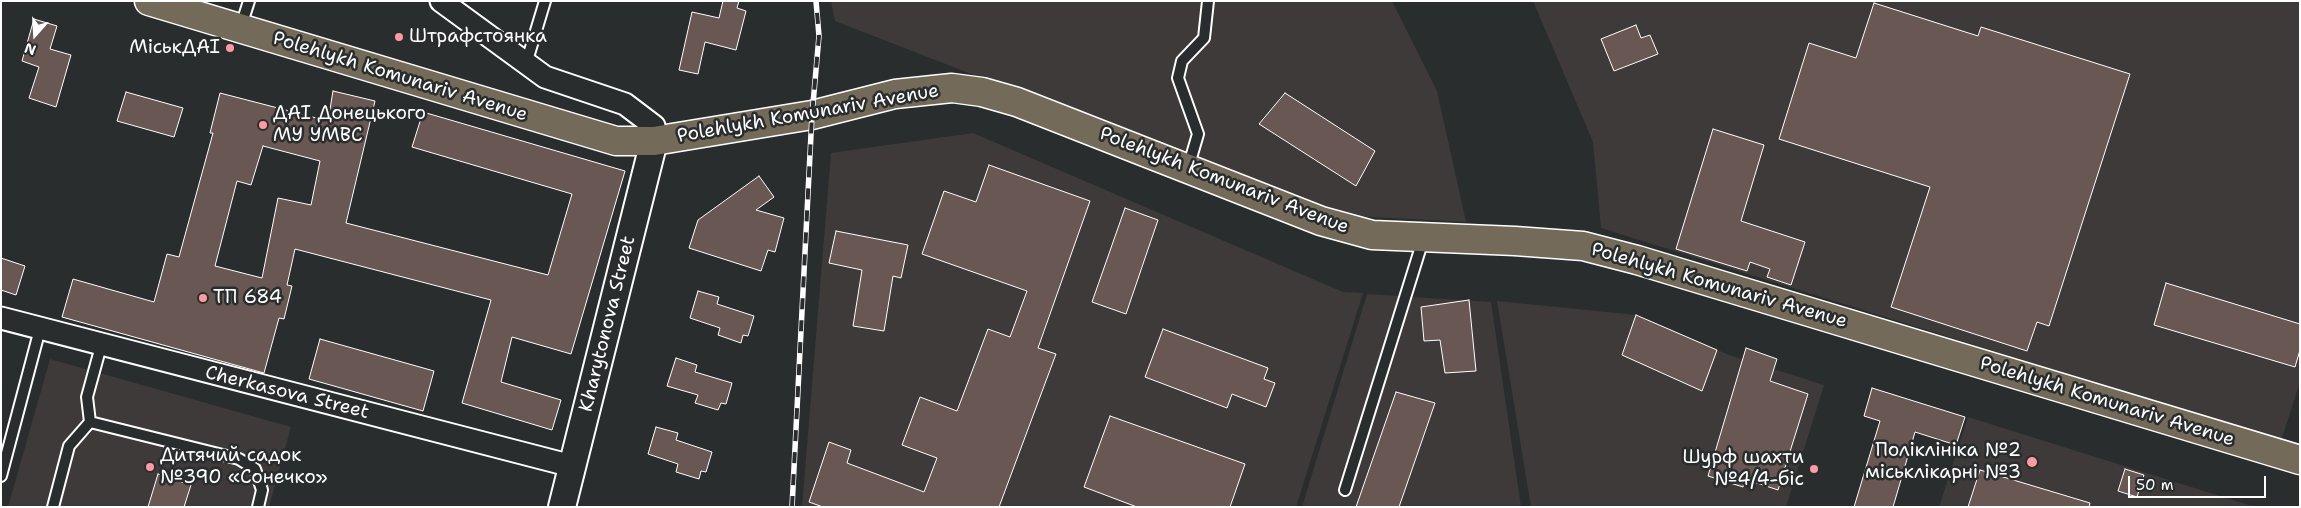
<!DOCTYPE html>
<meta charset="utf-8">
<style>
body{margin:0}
#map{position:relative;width:2301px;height:508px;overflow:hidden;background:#2a2d2e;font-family:"Shantell Sans",sans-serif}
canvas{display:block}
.frame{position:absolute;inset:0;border:2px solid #fff;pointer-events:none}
.north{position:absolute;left:10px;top:10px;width:50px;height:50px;-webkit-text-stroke:4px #2a2d2e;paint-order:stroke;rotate:199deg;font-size:14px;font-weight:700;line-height:20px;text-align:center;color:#fff}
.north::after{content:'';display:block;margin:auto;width:18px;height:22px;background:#fff;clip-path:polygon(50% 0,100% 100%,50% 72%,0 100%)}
.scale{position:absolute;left:2128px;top:476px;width:138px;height:22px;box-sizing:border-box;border:2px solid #fff;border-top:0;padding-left:6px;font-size:15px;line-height:18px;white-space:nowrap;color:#fff;-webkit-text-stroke:4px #2a2d2e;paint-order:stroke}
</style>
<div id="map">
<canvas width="2301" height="508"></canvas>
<div class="frame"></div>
<div class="north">N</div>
<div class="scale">50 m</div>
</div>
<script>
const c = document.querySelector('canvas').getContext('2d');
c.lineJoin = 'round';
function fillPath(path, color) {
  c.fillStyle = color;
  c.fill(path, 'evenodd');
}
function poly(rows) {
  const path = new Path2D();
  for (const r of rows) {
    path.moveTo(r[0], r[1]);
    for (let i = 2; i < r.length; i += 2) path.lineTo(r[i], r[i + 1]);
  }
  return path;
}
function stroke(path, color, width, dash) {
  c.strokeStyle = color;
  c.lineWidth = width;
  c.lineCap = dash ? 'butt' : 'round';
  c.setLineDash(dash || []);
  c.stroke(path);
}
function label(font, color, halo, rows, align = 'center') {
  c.font = font + ' "Shantell Sans",sans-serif';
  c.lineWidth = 5;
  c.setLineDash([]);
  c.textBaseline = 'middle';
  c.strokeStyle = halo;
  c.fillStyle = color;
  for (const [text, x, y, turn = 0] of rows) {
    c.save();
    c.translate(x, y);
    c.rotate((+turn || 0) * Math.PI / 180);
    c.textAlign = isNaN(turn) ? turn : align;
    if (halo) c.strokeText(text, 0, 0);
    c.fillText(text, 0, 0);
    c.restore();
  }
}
const built = poly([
 [831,1,1392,1,1437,91,1466,222,1334,215,835,21],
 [1533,1,2300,1,2300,382,2281,441,1601,228,1593,142],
 [973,133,1343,292,1363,293,1296,507,802,507,831,153],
 [1367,294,1491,302,1521,507,1302,507],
 [1497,301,1637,315,1729,355,1824,385,1786,507,1531,507],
 [50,359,291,427,269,507,8,507],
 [1968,417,2255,507,1939,507]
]);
const building = poly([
 [723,1,739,1,737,8,746,11,736,50,705,42,698,74,679,70,692,12,719,18,723,1],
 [1874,3,1978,36,1981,27,2130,74,2049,326,2037,322,2027,351,1891,307,1930,187,1779,139,1809,43,1856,58,1874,3],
 [34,19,57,26,50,49,71,55,56,107,29,98,39,67,22,61,34,19],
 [1636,25,1641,38,1650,35,1658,54,1614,71,1601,39,1636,25],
 [333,91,375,101,346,223,548,275,572,194,412,147,423,112,625,171,571,354,512,337,501,382,561,400,552,430,462,403,491,300,295,249,287,285,292,286,284,319,279,318,264,373,62,317,73,279,154,302,167,254,179,257,213,133,210,133,220,93,328,121,333,91],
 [263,146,320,161,311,205,278,198,262,278,215,266,237,181,251,185,263,146],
 [126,92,183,108,174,137,117,121,126,92],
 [1285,93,1375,151,1356,186,1259,124,1285,93],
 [1713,129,1764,145,1741,221,1805,242,1791,285,1767,277,1770,269,1750,262,1747,271,1676,249,1713,129],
 [989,165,1090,201,1038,348,1056,354,999,507,823,507,809,502,829,442,851,450,847,463,924,492,937,458,902,445,920,397,957,411,988,329,1010,337,1027,291,922,254,944,191,976,202,989,165],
 [759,176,774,197,756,210,784,218,775,252,768,250,761,271,689,248,698,220,759,176],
 [1125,208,1158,220,1126,314,1092,302,1125,208],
 [836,231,908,245,901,278,893,276,884,331,853,326,862,270,829,263,836,231],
 [1,258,25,266,16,295,1,290,1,258],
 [2166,283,2300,324,2300,350,2295,367,2154,325,2166,283],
 [698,291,719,297,717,304,754,316,748,336,743,335,741,343,718,335,720,328,690,318,698,291],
 [1469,300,1476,371,1445,373,1440,340,1424,341,1421,307,1469,300],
 [1636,315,1717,350,1702,391,1622,355,1636,315],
 [1163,329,1268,368,1264,379,1275,383,1266,407,1232,394,1227,408,1145,377,1163,329],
 [320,339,434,371,423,411,309,379,320,339],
 [1746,348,1777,359,1770,381,1808,394,1778,490,1745,479,1743,487,1708,476,1746,348],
 [676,358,697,365,695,372,732,383,726,404,721,403,718,410,695,403,698,395,667,386,676,358],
 [1872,388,1965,417,1956,445,1915,432,1893,507,1854,507,1880,421,1864,416,1872,388],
 [1396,392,1435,403,1399,507,1356,507,1396,392],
 [1110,416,1245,464,1230,507,1137,507,1084,487,1110,416],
 [656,427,678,433,676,440,712,452,706,472,701,471,699,479,676,472,678,464,648,454,656,427],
 [2125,469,2144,475,2137,497,2118,491,2125,469],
 [1980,470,2090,503,2089,507,1968,507,1980,470],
 [158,474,191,485,184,507,148,507,158,474]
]);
const service = poly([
 [241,26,249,1],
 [526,64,545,1],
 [1188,168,1198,134,1178,78,1182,61,1204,38,1208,1],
 [90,422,87,397,101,346],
 [1,476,40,329],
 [1345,490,1423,240],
 [53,507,69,446,90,422,239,459,255,469,262,490,258,507]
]);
const minor = poly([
 [441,1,545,77,625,104,654,126,654,141],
 [1,318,572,466]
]);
const tertiary = poly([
 [562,507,654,141]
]);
const primary = poly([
 [149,1,616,141,654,141,812,115,895,94,952,88,982,92,1017,102,1321,221,1372,235,1515,241,1583,246,1637,260,2300,460]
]);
const rail = poly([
 [792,507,812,115,819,36,816,1]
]);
const markers = [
 [399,37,5,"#ff9aa2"],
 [230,48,5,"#ff9aa2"],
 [263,125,5,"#ff9aa2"],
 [203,298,5,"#ff9aa2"],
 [2032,462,6,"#ff9aa2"],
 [150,467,5,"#ff9aa2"],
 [1814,469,5,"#ff9aa2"]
];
const poiNames = [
 ["Штрафстоянка",409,37],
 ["МіськДАІ",220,48,"right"],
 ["ДАІ Донецького",273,114],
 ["МУ УМВС",273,136],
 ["ТП 684",213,298],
 ["Поліклініка №2",2021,451,"right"],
 ["міськлікарні №3",2021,473,"right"],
 ["Дитячий садок",160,456],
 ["№390 «Сонечко»",160,478],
 ["Шурф шахти",1804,458,"right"],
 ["№4/4-біс",1804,480,"right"]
];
const streetNames = [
 ["Polehlykh Komunariv Avenue",400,77,17],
 ["Polehlykh Komunariv Avenue",808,114,-10],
 ["Polehlykh Komunariv Avenue",1224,181,21],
 ["Polehlykh Komunariv Avenue",1719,286,16],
 ["Kharytonova Street",608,324,-76],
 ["Cherkasova Street",287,393,14],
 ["Polehlykh Komunariv Avenue",2107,402,17]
];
fillPath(built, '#3d3a39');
fillPath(building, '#695753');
stroke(building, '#fff', 1);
stroke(service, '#fff', 14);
stroke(minor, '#fff', 25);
stroke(tertiary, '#fff', 30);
stroke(primary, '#fff', 31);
stroke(service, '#2a2d2e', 10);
stroke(minor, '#2a2d2e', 21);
stroke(tertiary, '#2a2d2e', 26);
stroke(primary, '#746a5a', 28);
stroke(rail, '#fff', 5.5);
stroke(rail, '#2a2d2e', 4, [11]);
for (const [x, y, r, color] of markers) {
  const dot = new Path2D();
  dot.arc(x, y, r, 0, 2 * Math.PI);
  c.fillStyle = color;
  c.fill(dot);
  stroke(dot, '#2a2d2e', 2);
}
label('19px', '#fff', '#2a2d2e', poiNames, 'left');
label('19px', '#fff', '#2a2d2e', streetNames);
</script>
